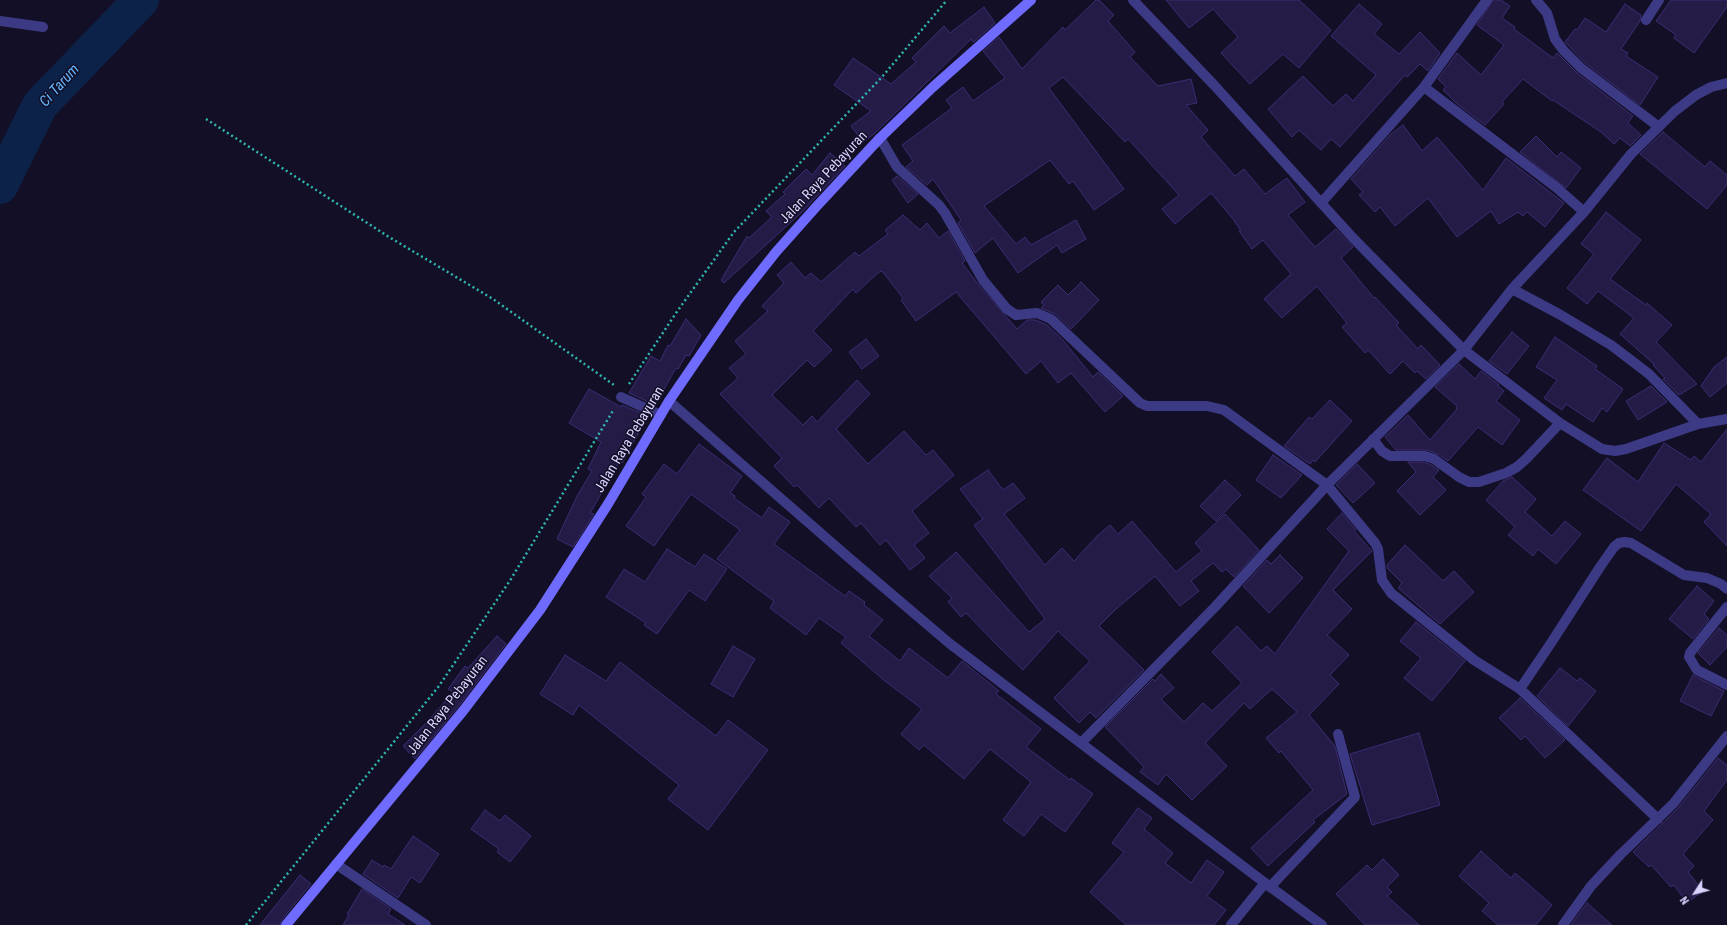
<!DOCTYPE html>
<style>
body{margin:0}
#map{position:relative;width:1727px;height:925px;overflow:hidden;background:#130f26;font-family:"Roboto Condensed",sans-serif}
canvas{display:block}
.north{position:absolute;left:1675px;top:873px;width:40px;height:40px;-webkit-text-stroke:3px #130f26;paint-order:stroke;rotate:234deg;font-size:11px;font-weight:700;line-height:16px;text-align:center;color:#d9d4ff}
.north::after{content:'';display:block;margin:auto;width:14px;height:18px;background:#d9d4ff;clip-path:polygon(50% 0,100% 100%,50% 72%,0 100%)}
</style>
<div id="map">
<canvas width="1727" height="925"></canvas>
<div class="north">N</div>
</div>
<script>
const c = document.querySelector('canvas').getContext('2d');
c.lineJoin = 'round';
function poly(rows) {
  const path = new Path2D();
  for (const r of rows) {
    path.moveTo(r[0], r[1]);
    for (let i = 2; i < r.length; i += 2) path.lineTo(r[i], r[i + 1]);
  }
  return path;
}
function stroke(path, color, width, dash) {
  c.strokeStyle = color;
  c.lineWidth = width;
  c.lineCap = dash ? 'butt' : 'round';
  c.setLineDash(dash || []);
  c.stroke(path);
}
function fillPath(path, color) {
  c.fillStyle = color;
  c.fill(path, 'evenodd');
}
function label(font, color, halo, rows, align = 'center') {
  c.font = font + ' "Roboto Condensed",sans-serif';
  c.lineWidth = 3;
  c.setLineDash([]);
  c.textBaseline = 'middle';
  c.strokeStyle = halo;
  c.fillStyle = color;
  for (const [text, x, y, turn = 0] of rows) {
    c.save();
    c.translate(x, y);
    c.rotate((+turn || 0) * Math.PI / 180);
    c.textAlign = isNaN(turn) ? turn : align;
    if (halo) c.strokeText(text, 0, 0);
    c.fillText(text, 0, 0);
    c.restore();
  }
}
const river = poly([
 [0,186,40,105,141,0]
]);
const building = poly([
 [1096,0,1099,0,1114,15,1108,21,1135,52,1130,57,1158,86,1191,79,1197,103,1186,105,1208,130,1201,137,1235,176,1244,169,1265,194,1287,178,1305,202,1288,215,1315,247,1336,229,1353,247,1341,258,1374,298,1375,297,1399,323,1396,325,1418,349,1421,345,1440,365,1426,379,1417,371,1415,373,1403,361,1390,374,1368,350,1365,353,1342,327,1347,323,1317,286,1282,318,1264,299,1291,274,1263,240,1252,249,1239,231,1241,231,1233,219,1211,193,1175,224,1162,209,1179,195,1128,139,1125,142,1063,77,1049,88,1124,189,1094,210,1073,181,1069,184,1050,160,984,206,1016,244,1025,237,1031,245,1076,220,1086,239,1062,253,1057,245,1018,273,993,238,975,253,958,223,961,220,933,179,927,185,906,167,913,161,902,145,952,108,946,100,963,87,973,101,1005,78,983,51,999,37,1022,69,1063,27,1065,30,1096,0],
 [1166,0,1299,0,1331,30,1299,68,1283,54,1250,84,1221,53,1238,37,1213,9,1189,28,1166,0],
 [1493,0,1501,0,1510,6,1502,18,1515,27,1514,29,1553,58,1557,53,1577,73,1633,116,1628,123,1641,135,1630,146,1620,138,1614,144,1601,132,1553,100,1552,101,1523,79,1502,102,1504,104,1485,125,1457,104,1443,90,1446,87,1438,79,1457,53,1481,75,1504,45,1477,25,1493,0],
 [1671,0,1727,0,1727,7,1694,53,1674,38,1676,35,1656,21,1671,0],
 [1359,4,1382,24,1374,34,1399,54,1420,32,1440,53,1428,71,1420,64,1407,77,1405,75,1340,147,1331,139,1321,150,1299,130,1292,137,1268,109,1303,76,1333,106,1346,94,1353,101,1376,75,1331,36,1359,4],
 [1625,4,1641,15,1640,21,1621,49,1628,53,1626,56,1658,77,1640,105,1585,63,1565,42,1575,29,1577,30,1585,18,1606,32,1625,4],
 [984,7,995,23,975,41,973,42,971,39,874,134,863,142,851,126,871,111,834,85,853,58,891,84,916,62,912,58,944,26,950,33,984,7],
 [1403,125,1422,151,1437,137,1483,190,1506,158,1564,203,1545,227,1527,212,1523,216,1518,212,1499,224,1491,211,1457,237,1428,198,1395,226,1380,207,1375,212,1359,195,1363,192,1351,179,1391,134,1403,125],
 [1663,132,1705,167,1710,161,1727,175,1727,185,1707,209,1640,154,1663,132],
 [1536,136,1557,157,1561,152,1581,168,1566,188,1520,152,1536,136],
 [830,153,845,166,802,212,724,283,721,280,747,236,749,238,772,217,766,211,785,194,783,192,806,169,812,175,830,153],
 [897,176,918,194,908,203,892,180,897,176],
 [1606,212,1641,240,1610,279,1646,305,1647,303,1672,325,1656,342,1697,384,1679,395,1663,379,1665,378,1653,365,1654,364,1620,334,1634,318,1598,291,1587,304,1567,288,1594,254,1581,244,1606,212],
 [903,215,920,230,927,223,939,238,948,231,965,261,962,263,978,284,1017,329,1027,320,1036,320,1047,325,1063,340,1093,377,1098,372,1123,396,1105,412,1071,373,1058,383,1041,361,1026,374,956,292,916,321,901,300,903,298,882,271,879,272,856,293,853,289,813,331,832,350,814,367,807,360,772,395,803,425,812,416,817,422,857,380,870,394,836,429,868,464,904,431,926,455,933,450,954,475,912,511,929,533,914,545,925,558,910,570,886,540,880,545,861,523,856,527,829,498,819,508,797,485,794,487,774,466,782,458,720,394,738,378,729,368,746,354,735,341,768,311,762,306,784,283,777,275,791,262,805,278,811,273,821,282,855,252,859,256,888,234,885,230,903,215],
 [1081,282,1099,300,1071,329,1055,314,1041,308,1044,305,1041,302,1058,285,1068,295,1081,282],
 [686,319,701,335,689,356,686,355,678,369,676,368,655,405,629,393,651,356,660,361,668,345,670,346,686,319],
 [1512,332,1529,346,1507,374,1489,361,1512,332],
 [1555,337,1597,366,1595,369,1623,389,1607,412,1602,408,1593,422,1566,404,1562,410,1544,398,1557,380,1536,367,1555,337],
 [866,339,879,356,862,369,849,352,866,339],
 [1727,357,1727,383,1710,397,1701,386,1714,367,1727,357],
 [1459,364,1475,379,1481,371,1499,385,1498,386,1504,391,1496,401,1520,420,1502,445,1478,427,1448,461,1438,454,1427,450,1396,450,1385,437,1408,415,1430,440,1457,409,1456,408,1457,406,1435,387,1459,364],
 [1651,386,1667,402,1638,420,1626,401,1651,386],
 [589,389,621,407,622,405,648,416,622,463,620,461,590,513,594,514,573,547,557,539,577,496,592,471,588,469,601,442,569,423,589,389],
 [1330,400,1352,421,1315,462,1313,460,1310,464,1284,446,1309,417,1312,419,1330,400],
 [1727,429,1727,546,1704,522,1711,514,1676,484,1641,531,1583,490,1607,458,1638,482,1664,443,1691,460,1694,456,1701,462,1727,429],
 [699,444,742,476,730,493,735,496,734,498,762,518,769,507,790,522,774,544,845,596,849,591,865,602,864,605,883,620,869,636,900,661,909,648,948,678,962,661,999,691,996,694,1041,729,1026,747,1070,780,1071,778,1093,794,1065,832,1041,814,1024,836,1003,820,1031,782,990,749,964,779,924,745,919,750,901,734,922,709,885,681,841,643,846,637,819,618,806,635,770,608,774,601,717,559,740,530,691,494,654,546,626,526,646,497,642,494,664,464,677,474,699,444],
 [1273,455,1302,475,1281,498,1256,480,1273,455],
 [1408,462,1424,462,1431,465,1439,470,1433,477,1446,490,1420,515,1397,491,1416,472,1408,462],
 [1357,464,1375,483,1353,503,1336,485,1357,464],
 [988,470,1003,490,1013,483,1025,498,1004,514,1045,565,1062,548,1074,561,1097,536,1110,525,1118,534,1132,521,1176,572,1202,551,1195,543,1225,514,1259,550,1234,577,1226,569,1222,572,1213,563,1191,581,1199,591,1180,606,1155,576,1116,609,1099,626,1144,670,1096,718,1090,712,1079,723,1054,698,1090,661,1058,631,1023,670,999,647,966,613,961,617,948,602,952,598,929,576,956,552,1029,632,1045,619,974,525,983,519,960,489,988,470],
 [1512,477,1536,499,1525,512,1552,536,1565,521,1581,534,1556,564,1538,549,1533,556,1508,535,1515,527,1486,500,1503,481,1512,477],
 [1225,480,1241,495,1216,521,1200,506,1225,480],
 [1342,513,1356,530,1354,531,1372,551,1333,590,1352,609,1327,635,1349,655,1330,675,1339,684,1309,715,1335,746,1347,794,1313,820,1315,822,1268,866,1251,848,1313,790,1281,751,1279,753,1266,738,1297,712,1272,689,1250,709,1244,703,1205,743,1227,766,1192,800,1166,774,1158,785,1140,772,1144,767,1105,727,1153,679,1155,681,1161,674,1174,688,1161,699,1184,722,1203,703,1212,711,1242,683,1212,652,1237,626,1261,651,1267,646,1275,654,1349,551,1327,529,1342,513],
 [1405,545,1443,581,1454,571,1474,592,1440,624,1398,588,1402,583,1387,568,1387,565,1405,545],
 [667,549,695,567,704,554,727,569,705,601,689,590,657,634,644,625,646,623,606,597,624,569,645,582,667,549],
 [1280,555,1303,578,1269,613,1243,586,1267,560,1271,564,1280,555],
 [1697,586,1714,601,1704,614,1709,619,1693,639,1669,619,1697,586],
 [1416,622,1465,661,1432,701,1404,678,1421,658,1400,641,1416,622],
 [1719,628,1727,635,1727,647,1710,665,1698,653,1719,628],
 [497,636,506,644,458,707,415,759,403,746,428,721,453,692,448,689,465,666,468,668,497,636],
 [733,646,755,659,733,697,711,684,733,646],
 [565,655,606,681,620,662,716,736,728,720,768,750,708,830,668,799,679,785,579,705,573,715,540,694,565,655],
 [1560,668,1577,681,1580,678,1596,691,1568,726,1537,696,1560,668],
 [1693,675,1724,691,1711,716,1680,701,1693,675],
 [1520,698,1565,740,1545,758,1525,736,1521,740,1499,718,1520,698],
 [1419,733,1440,805,1372,825,1350,754,1419,733],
 [1718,758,1727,765,1727,780,1704,811,1713,820,1683,854,1694,866,1688,872,1703,891,1687,903,1674,885,1671,887,1651,865,1649,867,1633,852,1678,808,1718,758],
 [1138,808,1152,818,1144,829,1173,853,1165,863,1191,883,1207,860,1224,872,1207,896,1226,910,1214,925,1126,925,1090,892,1124,852,1112,843,1138,808],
 [485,810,500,821,505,815,531,836,510,862,497,852,499,849,471,829,485,810],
 [413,836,439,854,420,883,411,877,398,898,363,874,372,860,383,867,384,865,391,869,413,836],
 [1481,851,1511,878,1515,873,1552,905,1536,925,1498,925,1482,911,1489,903,1459,876,1481,851],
 [1383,859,1399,875,1387,887,1392,892,1387,896,1419,925,1365,925,1336,894,1367,865,1372,870,1383,859],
 [300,875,311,884,281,921,280,925,260,925,300,875],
 [362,889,391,909,388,914,405,925,343,925,349,915,347,914,362,889],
 [1587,903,1612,925,1571,925,1587,903]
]);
const path = poly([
 [206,119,389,237,493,299,614,385],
 [629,384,676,313,734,232,882,77,947,0],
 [246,925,439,686,511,579,614,409]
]);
const service = poly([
 [1270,887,1355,797,1338,734]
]);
const minor = poly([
 [1133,0,1214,85,1353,238,1416,302,1464,350,1560,423,1602,449,1615,451,1626,449,1698,424,1727,419],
 [1487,0,1424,87,1557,188,1584,212],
 [1536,0,1547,13,1555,39,1564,51,1581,68,1659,127],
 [1646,20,1659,0],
 [0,21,43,27],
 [880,138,897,167,939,205,945,213,983,280,1007,309,1016,315,1037,313,1051,319,1140,403,1147,406,1207,406,1224,410,1327,485,1375,543,1378,549,1382,580,1391,593,1474,660,1520,689,1658,819],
 [1321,203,1424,87],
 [1512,289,1559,314,1611,345,1649,374,1698,424],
 [621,397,661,415],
 [669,401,848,557,949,643,1265,883,1322,925],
 [1373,439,1382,451,1390,456,1425,456,1434,459,1459,477,1469,482,1479,482,1506,473,1517,467,1527,458,1560,423],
 [1727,607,1690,653,1689,657,1697,670,1727,685],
 [1520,689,1551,643,1600,567,1614,547,1619,543,1625,542,1631,543,1684,575,1707,578,1721,584,1727,589],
 [1081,743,1215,607,1327,485,1464,350,1512,289,1584,212,1631,154,1675,111,1696,95,1711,87,1727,83],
 [336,864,426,925],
 [1231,925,1265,883],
 [1563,925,1591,886,1621,854,1673,804,1727,736]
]);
const secondary = poly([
 [286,925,463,711,540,610,608,504,669,401,738,300,776,252,816,207,880,138,933,87,1031,0]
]);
const streetNames = [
 ["Jalan Raya Pebayuran",824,178,-47],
 ["Jalan Raya Pebayuran",630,440,-59],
 ["Jalan Raya Pebayuran",448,706,-52]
];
const waterNames = [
 ["Ci Tarum",60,86,-48]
];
stroke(river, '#0c2248', 36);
fillPath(building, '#241b47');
stroke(building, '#3b2d73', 1);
stroke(path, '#2fb8b0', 2.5, [2, 3]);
stroke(service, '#3d3a85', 10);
stroke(minor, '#3d3a85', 10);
stroke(secondary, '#6f6bff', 10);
label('14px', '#d9d4ff', '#130f26', streetNames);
label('italic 15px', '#62b6ff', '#130f26', waterNames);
</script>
